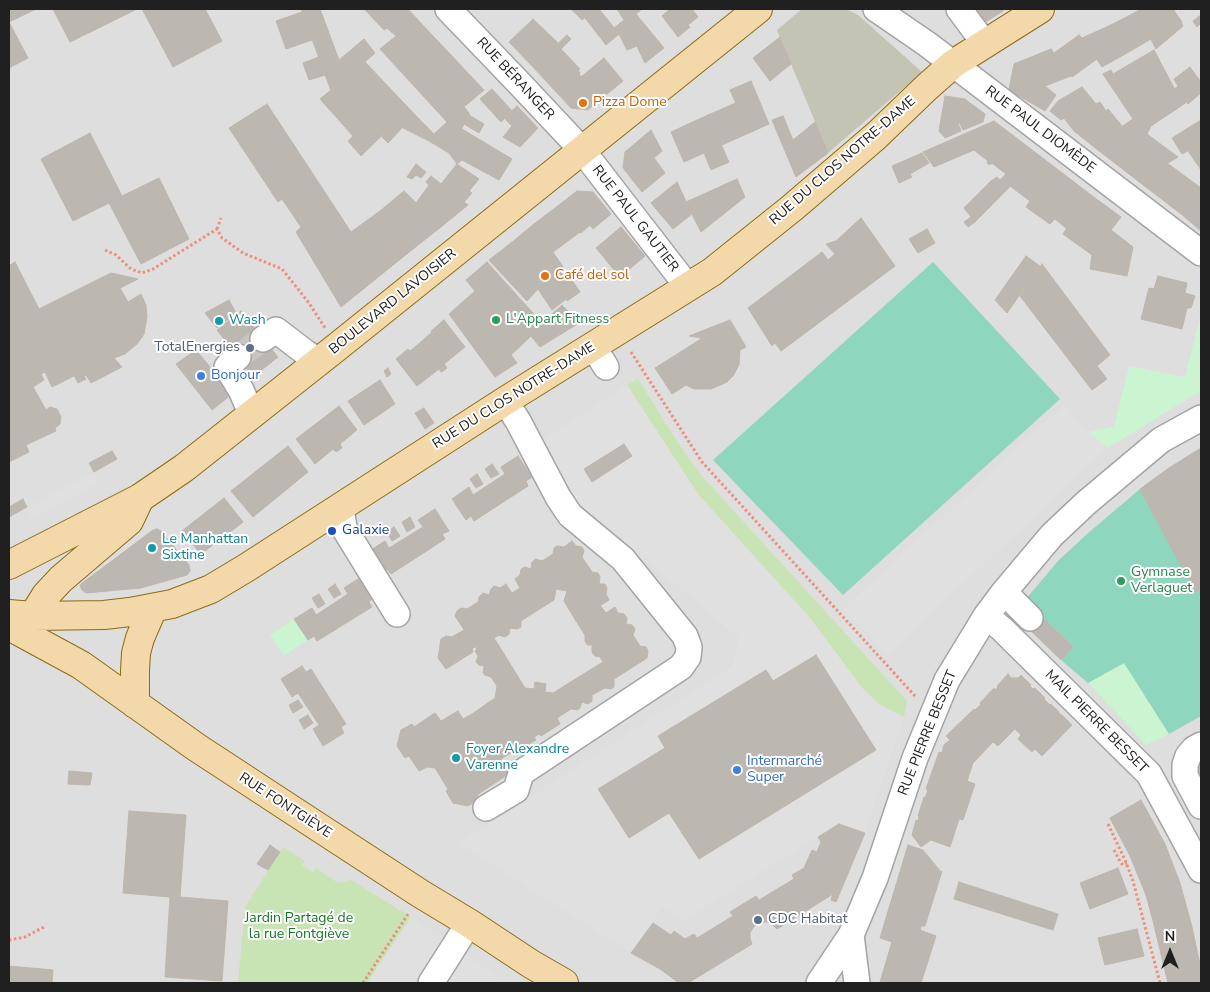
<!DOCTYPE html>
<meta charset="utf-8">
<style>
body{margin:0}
#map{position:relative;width:1210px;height:992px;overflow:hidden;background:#f0eee8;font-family:"Nunito Sans",sans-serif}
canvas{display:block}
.frame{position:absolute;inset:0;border:10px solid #202020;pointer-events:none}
.north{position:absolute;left:1145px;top:927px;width:50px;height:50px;-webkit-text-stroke:4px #fff;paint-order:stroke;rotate:0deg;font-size:14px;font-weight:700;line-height:20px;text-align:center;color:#202020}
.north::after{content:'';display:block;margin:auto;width:18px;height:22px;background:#202020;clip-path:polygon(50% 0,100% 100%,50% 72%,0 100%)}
</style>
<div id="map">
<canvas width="1210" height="992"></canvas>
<div class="frame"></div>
<div class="north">N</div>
</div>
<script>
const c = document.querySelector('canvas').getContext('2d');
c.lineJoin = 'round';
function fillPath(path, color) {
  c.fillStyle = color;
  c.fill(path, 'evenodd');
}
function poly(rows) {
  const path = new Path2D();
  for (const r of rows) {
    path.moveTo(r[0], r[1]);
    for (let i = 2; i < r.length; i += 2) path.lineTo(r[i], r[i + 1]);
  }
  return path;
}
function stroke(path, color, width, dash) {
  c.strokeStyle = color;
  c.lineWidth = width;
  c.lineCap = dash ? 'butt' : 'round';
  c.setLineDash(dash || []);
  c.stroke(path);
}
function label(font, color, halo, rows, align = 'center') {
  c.font = font + ' "Nunito Sans",sans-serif';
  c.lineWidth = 4;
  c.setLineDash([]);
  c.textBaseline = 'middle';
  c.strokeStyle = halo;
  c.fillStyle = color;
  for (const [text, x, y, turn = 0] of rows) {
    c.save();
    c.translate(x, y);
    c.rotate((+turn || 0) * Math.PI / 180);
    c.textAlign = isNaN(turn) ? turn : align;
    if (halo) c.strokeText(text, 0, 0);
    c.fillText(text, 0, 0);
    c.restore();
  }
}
const residential = poly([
 [9,9,1201,9,1201,983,9,983]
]);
const construction = poly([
 [802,9,846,9,858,15,922,72,828,153,777,30]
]);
const grass = poly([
 [638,379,676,440,700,474,907,701,904,717,881,705,863,689,810,618,698,494,627,385],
 [283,847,305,861,302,865,313,872,316,868,338,883,351,880,411,917,367,983,238,983,245,907]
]);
const park = poly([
 [1201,313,1201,394,1197,393,1108,448,1088,432,1114,427,1129,366,1185,377],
 [294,619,308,640,284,656,270,635],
 [1124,663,1169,734,1146,745,1088,683]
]);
const pitch = poly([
 [933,262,1060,399,843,595,713,460],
 [1201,448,1201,716,1169,734,1124,663,1088,683,1061,660,1073,647,1025,600,1058,561,1087,534,1140,489,1169,468]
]);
const parking = poly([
 [627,385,698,494,810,618,863,689,881,706,904,717,865,833,839,824,684,921,662,907,653,923,631,953,458,843,732,666,739,638,568,494,537,443],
 [816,655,876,750,699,859,669,813,629,838,599,789,665,748,658,736,766,670,773,681],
 [1065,404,1088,432,1108,448,887,655,843,608],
 [94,472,99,483,32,519,27,507],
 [411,917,499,977,495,983,367,983]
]);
const building = poly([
 [9,9,36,9,9,22,28,58,9,68,9,9],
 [53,9,137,9,70,42,53,9],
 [142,9,205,9,222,41,173,67,142,9],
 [301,9,320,9,339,60,364,39,375,53,331,91,301,9],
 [364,9,408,9,417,19,396,36,387,28,384,30,364,9],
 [571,9,594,9,582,20,571,9],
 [594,9,599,9,619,34,606,45,585,18,594,9],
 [617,9,642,9,636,14,664,48,645,63,628,28,619,34,614,28,624,20,617,9],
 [670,9,692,9,698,17,688,25,690,27,678,37,662,16,670,9],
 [969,9,1001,9,1003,11,982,24,969,9],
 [1141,9,1173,9,1182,22,1181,22,1183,26,1156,49,1136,12,1141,9],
 [302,12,306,23,280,32,276,21,302,12],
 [1136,12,1151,39,1127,53,1111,25,1136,12],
 [1201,15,1201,23,1197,27,1193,21,1201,15],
 [417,19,484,90,464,107,469,113,469,115,449,153,429,141,434,134,447,122,380,49,417,19],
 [533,19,558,43,533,67,509,42,533,19],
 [306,23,312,40,286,49,280,32,306,23],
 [1111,25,1127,53,1102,67,1082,38,1111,25],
 [628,28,637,46,627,50,619,34,628,28],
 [567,35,571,39,561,49,580,69,578,70,580,73,579,74,600,100,588,110,571,108,533,67,567,35],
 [1079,35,1082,38,1055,55,1054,53,1079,35],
 [780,37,791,64,770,81,753,58,780,37],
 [1082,38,1097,59,1072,77,1055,55,1082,38],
 [1051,49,1071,76,1045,86,1056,95,1045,111,1009,90,1014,64,1051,49],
 [1154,50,1174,88,1133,119,1103,74,1111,70,1113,74,1154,50],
 [319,57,325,75,309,80,303,63,319,57],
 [604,58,623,81,600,100,581,77,604,58],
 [365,62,419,119,407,130,395,123,361,156,348,141,353,136,320,99,365,62],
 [1190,67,1201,82,1201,93,1188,104,1174,79,1190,67],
 [751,81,769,124,749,133,730,90,751,81],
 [1178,86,1187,102,1151,126,1147,134,1178,157,1138,181,1094,147,1178,86],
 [1082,87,1096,104,1100,102,1106,111,1108,109,1122,126,1094,147,1074,131,1064,118,1061,120,1050,111,1058,101,1082,87],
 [492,89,512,111,501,122,480,99,492,89],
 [945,96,965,99,970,103,985,114,983,122,963,130,959,122,958,123,961,131,945,138,939,131,945,96],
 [736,103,749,133,722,145,708,115,736,103],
 [267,104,351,232,380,211,408,253,341,307,296,232,301,227,282,199,278,202,229,128,267,104],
 [517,106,538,128,520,147,503,137,512,126,504,118,517,106],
 [469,115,484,124,479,133,464,124,469,115],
 [708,115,729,162,711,170,704,153,684,162,671,132,708,115],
 [783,116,793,140,815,122,828,153,796,177,772,120,783,116],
 [419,119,434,134,429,141,407,130,419,119],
 [1201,120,1201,143,1182,154,1172,138,1201,120],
 [994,121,1040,156,975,222,964,208,991,181,997,177,1000,180,1006,174,992,163,990,165,987,163,988,161,974,150,934,167,923,152,994,121],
 [395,123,403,127,388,143,382,137,395,123],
 [462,129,512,159,499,180,462,160,457,164,449,153,462,129],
 [651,130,662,151,654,158,665,173,642,192,623,168,625,152,651,130],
 [90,133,122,196,159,178,189,239,141,264,109,203,73,221,41,159,90,133],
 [1201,143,1201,170,1188,151,1201,143],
 [922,153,929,163,910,174,912,177,899,183,892,166,922,153],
 [1040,156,1091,195,1067,229,1055,219,1050,224,1026,207,1030,201,1010,186,1040,156],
 [1167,163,1201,188,1201,200,1181,214,1138,181,1167,163],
 [416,164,426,172,421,178,416,175,412,179,407,177,416,164],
 [457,164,479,179,469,191,472,193,464,202,441,184,457,164],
 [431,176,468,205,441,227,416,203,429,185,426,182,431,176],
 [737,179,745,197,701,232,686,202,737,179],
 [677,182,692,214,673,229,651,203,677,182],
 [404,191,441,227,408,253,380,211,404,191],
 [577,191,593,192,611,214,593,229,590,225,581,233,559,205,577,191],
 [1091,195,1121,217,1111,230,1133,247,1127,276,1090,269,1092,255,1063,234,1091,195],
 [1201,200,1201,231,1181,214,1201,200],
 [559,205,580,232,553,252,534,224,559,205],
 [971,217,975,222,968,227,964,222,971,217],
 [861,218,895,266,781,351,775,343,772,346,748,308,822,252,828,260,835,254,826,244,836,241,861,218],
 [534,224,580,292,567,301,566,299,552,310,538,289,527,301,513,286,528,266,511,243,534,224],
 [621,227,645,256,620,277,596,248,621,227],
 [927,229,935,243,918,253,909,239,927,229],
 [511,243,528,266,513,286,489,260,511,243],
 [1026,256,1040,266,1007,313,995,300,1026,256],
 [15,262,39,309,111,273,138,279,120,288,128,302,141,294,146,305,147,317,144,334,137,344,125,354,114,358,122,367,91,383,86,375,84,376,86,379,78,383,67,362,41,374,44,380,33,387,46,410,50,407,57,409,61,417,60,424,55,428,56,431,26,445,29,452,9,462,9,266,15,262],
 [487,262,542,323,562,305,579,323,540,347,531,336,511,355,517,363,495,377,449,314,475,291,466,280,487,262],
 [1042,264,1110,355,1097,366,1107,379,1092,390,1020,296,1042,264],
 [1158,276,1187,283,1185,293,1195,296,1191,308,1187,308,1182,329,1141,319,1149,288,1154,289,1158,276],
 [229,300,236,313,217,328,205,313,229,300],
 [241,311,278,357,253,377,217,330,241,311],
 [444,320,465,347,444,364,447,368,443,371,421,342,432,332,431,331,444,320],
 [730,320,746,347,740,350,739,365,733,376,727,382,711,389,694,389,686,385,672,394,655,368,701,339,701,338,689,336,730,320],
 [421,342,443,371,441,372,439,369,417,386,396,359,408,349,410,351,421,342],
 [196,350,229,390,227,398,212,410,176,364,196,350],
 [67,362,74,376,52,387,45,372,67,362],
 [388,368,391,374,387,377,384,371,388,368],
 [380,380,395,404,364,425,348,401,380,380],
 [339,406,357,430,340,444,342,448,336,452,333,449,315,464,296,439,339,406],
 [424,408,434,423,425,429,415,413,424,408],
 [624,444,632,456,592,482,584,469,624,444],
 [288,446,308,472,253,517,231,491,288,446],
 [1201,448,1201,589,1195,592,1140,489,1169,468,1201,448],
 [112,451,117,459,94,472,89,463,112,451],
 [518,456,532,477,526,481,528,486,474,521,471,516,466,520,452,499,469,487,473,495,505,474,501,467,518,456],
 [492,464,499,474,491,478,485,469,492,464],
 [477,474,483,484,476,488,470,479,477,474],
 [224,498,243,522,225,536,228,539,221,544,218,541,201,554,182,531,224,498],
 [23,499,27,507,9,517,9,507,23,499],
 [435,509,449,531,442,534,445,539,391,574,387,569,382,573,368,552,385,541,389,548,423,527,418,520,435,509],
 [410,517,415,527,407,532,402,522,410,517],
 [394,527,400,536,392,541,387,532,394,527],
 [157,529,161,531,189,565,190,571,187,575,141,588,86,593,82,590,80,586,81,584,153,530,157,529],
 [572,541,576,546,582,547,584,551,582,557,592,572,598,573,600,577,599,584,605,584,607,588,606,594,609,600,576,621,564,601,567,591,556,589,554,600,527,617,512,593,520,588,515,579,520,575,521,569,525,567,531,569,532,562,536,559,542,561,553,554,554,548,557,546,564,547,572,541],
 [361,577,374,597,369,602,372,607,317,641,314,636,308,640,294,619,312,608,316,615,348,594,344,588,361,577],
 [335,584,341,594,334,598,328,589,335,584],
 [506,584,527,617,521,621,521,627,517,629,510,628,509,634,505,637,499,635,494,638,504,654,484,666,479,665,476,662,478,656,475,651,477,649,455,616,457,611,461,608,467,609,478,602,479,597,483,593,489,595,491,589,494,586,500,588,506,584],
 [319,594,325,604,318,608,312,598,319,594],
 [600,605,606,613,615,607,618,613,624,614,627,618,626,624,632,625,635,629,633,635,640,646,646,647,648,651,647,658,614,679,614,687,611,689,605,688,592,695,592,701,588,704,582,702,569,683,603,662,600,657,595,656,592,652,592,645,587,645,585,641,585,635,576,621,600,605],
 [1036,611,1073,647,1061,660,1024,624,1036,611],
 [464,630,475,647,472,649,473,652,446,669,438,658,441,639,446,636,452,637,464,630],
 [504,654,525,688,534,689,535,682,546,684,545,692,553,693,569,683,582,702,580,708,577,710,571,709,557,718,560,724,541,736,539,734,534,737,536,740,519,750,518,749,501,759,472,714,495,698,497,686,491,677,485,675,483,673,484,666,504,654],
 [816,655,876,750,699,859,669,813,629,838,598,789,665,748,658,736,766,670,773,681,816,655],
 [302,666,306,672,311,669,346,724,341,727,344,733,323,746,313,729,319,725,298,693,292,697,281,679,302,666],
 [1008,674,1011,678,1018,678,1021,675,1031,685,1030,686,1033,689,1035,688,1045,698,1044,699,1050,705,1051,704,1059,712,1058,712,1061,715,1062,715,1072,725,1042,756,1035,749,1032,752,1018,739,1021,735,1015,729,998,746,993,742,973,763,967,781,975,784,963,820,959,819,950,847,931,840,921,847,912,835,916,820,918,821,919,817,918,816,924,797,925,798,928,790,926,789,939,752,942,753,944,745,950,740,946,736,974,709,975,710,981,704,980,703,994,688,995,690,998,687,997,686,1008,674],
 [298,700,303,707,293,713,289,705,298,700],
 [458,711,463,719,472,714,510,773,477,795,480,799,468,806,453,803,446,791,448,789,435,768,427,767,419,771,409,756,405,758,397,746,401,730,412,724,414,727,435,713,441,721,458,711],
 [308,715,313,723,304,729,299,720,308,715],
 [1201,755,1201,787,1195,776,1201,755],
 [69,771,92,773,90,785,68,784,69,771],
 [1141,800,1165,844,1180,883,1192,927,1199,960,1201,960,1201,983,1168,983,1153,921,1146,895,1130,856,1110,818,1141,800],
 [129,811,186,815,180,897,228,901,222,981,165,977,170,897,123,893,129,811],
 [839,824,865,833,836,902,831,900,833,894,777,929,773,925,768,922,763,922,757,924,752,929,750,933,750,938,752,944,688,983,679,983,660,969,631,953,653,923,671,935,674,931,685,939,694,934,697,938,733,916,730,912,756,896,759,900,794,879,792,875,804,868,812,850,817,852,821,842,818,837,839,824],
 [270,845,280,852,268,870,257,864,270,845],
 [908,845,923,850,941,872,942,871,925,926,921,926,920,930,936,936,921,983,885,983,880,982,892,942,880,938,908,845],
 [1118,868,1128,894,1090,909,1080,883,1118,868],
 [959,882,1058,914,1053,930,954,899,959,882],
 [1137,929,1144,956,1105,965,1098,938,1137,929],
 [9,966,53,970,52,983,9,983,9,966]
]);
const minorTunnel = poly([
 [238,357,263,339]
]);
const path = poly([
 [217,229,221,218],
 [105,250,116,255,131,269,142,273,153,269,217,229,222,238,243,253,282,269,309,303,325,328],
 [631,352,702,462,915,696],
 [1108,824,1125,860,1133,881,1160,983],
 [1114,850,1121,863,1123,865,1127,863],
 [9,940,25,937,44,927],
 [363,983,408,914]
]);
const minor = poly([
 [448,9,519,83,582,150,688,287],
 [876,9,927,44,1201,253],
 [959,9,985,44],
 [263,339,276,330,306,353,320,361],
 [593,346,606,367],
 [238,357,227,367,241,390,252,415],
 [341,507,344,528,397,614],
 [1004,592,1030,618],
 [986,616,1002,629,1149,774,1201,870],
 [1201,745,1194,749,1188,756,1185,765,1185,776,1201,806],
 [486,808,516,790,521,773,681,667,688,657,689,647,685,636,623,559,570,515,558,497,518,421,505,401],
 [851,935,857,983],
 [431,983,469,923],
 [819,983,851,935,875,878,915,758,947,680,986,616,1004,592,1052,535,1086,503,1161,440,1201,418]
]);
const major = poly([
 [9,565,140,498,184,468,337,347,758,9],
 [9,614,33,616,104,615,130,612,172,604,211,589,246,568,505,401,712,272,792,208,876,136,927,87,953,64,1040,9],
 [9,626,81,665,196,747,283,804,421,894,469,923,531,964,564,983],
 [30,630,33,616,46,595,61,579,129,521,138,502],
 [135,704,135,670,136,653,140,638,153,608]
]);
const markers = [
 [583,103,5,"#e8710a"],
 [545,276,5,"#e8710a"],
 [496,320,5,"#2e9e5b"],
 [219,321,5,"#0f9aa8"],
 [250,348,5,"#5c6f8a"],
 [201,376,5,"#3f7fe0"],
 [332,531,5,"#1a4fb4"],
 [152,548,5,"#0f9aa8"],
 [1121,581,5,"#2e9e5b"],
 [456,758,5,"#0f9aa8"],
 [737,770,5,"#3f7fe0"],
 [758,920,5,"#5c6f8a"]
];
const streetNames = [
 ["RUE BÉRANGER",515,79,47],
 ["RUE PAUL DIOMÈDE",1040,130,37],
 ["RUE DU CLOS NOTRE-DAME",843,161,-41],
 ["RUE PAUL GAUTIER",635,219,52],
 ["BOULEVARD LAVOISIER",393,302,-39],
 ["RUE DU CLOS NOTRE-DAME",514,396,-32],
 ["MAIL PIERRE BESSET",1096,722,45],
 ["RUE PIERRE BESSET",928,733,-68],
 ["RUE FONTGIÈVE",285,806,33]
];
const foodNames = [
 ["Pizza Dome",593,103],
 ["Café del sol",555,276]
];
const leisureNames = [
 ["L'Appart Fitness",506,320],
 ["Gymnase",1131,573],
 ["Verlaguet",1131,589]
];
const cultureNames = [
 ["Wash",229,321],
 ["Le Manhattan",162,540],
 ["Sixtine",162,556],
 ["Foyer Alexandre",466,750],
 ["Varenne",466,766]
];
const serviceNames = [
 ["TotalEnergies",240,348],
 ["CDC Habitat",768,920,"left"]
];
const shopNames = [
 ["Bonjour",211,376],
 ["Intermarché",747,762],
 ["Super",747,778]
];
const transitNames = [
 ["Galaxie",342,531]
];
const parkNames = [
 ["Jardin Partagé de",299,919],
 ["la rue Fontgiève",299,935]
];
fillPath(residential, '#dedede');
fillPath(construction, '#c3c4b4');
fillPath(grass, '#c8e4b4');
fillPath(park, '#cbf4d1');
fillPath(pitch, '#8fd6bf');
fillPath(parking, '#e0e0e0');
fillPath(building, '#bdb7b1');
stroke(building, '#c0b6ac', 1);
stroke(minorTunnel, '#c6c5c0', 25, [25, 12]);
stroke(minor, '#a4a4a4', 28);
stroke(major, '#8d6c10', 30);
stroke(path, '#ec907d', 3, [2.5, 2.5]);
stroke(minor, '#fff', 25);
stroke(major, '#f3d8aa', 28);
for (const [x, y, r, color] of markers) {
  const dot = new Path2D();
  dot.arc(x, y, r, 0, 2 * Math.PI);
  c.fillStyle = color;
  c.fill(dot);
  stroke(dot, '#fff', 2);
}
label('14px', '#202020', '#fff', streetNames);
label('14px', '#c56008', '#fff', foodNames, 'left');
label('14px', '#27864d', '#fff', leisureNames, 'left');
label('14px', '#0d838f', '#fff', cultureNames, 'left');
label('14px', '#4e5e75', '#fff', serviceNames, 'right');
label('14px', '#366cbe', '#fff', shopNames, 'left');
label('14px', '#164399', '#fff', transitNames, 'left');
label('14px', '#187525', '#fff', parkNames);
</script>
